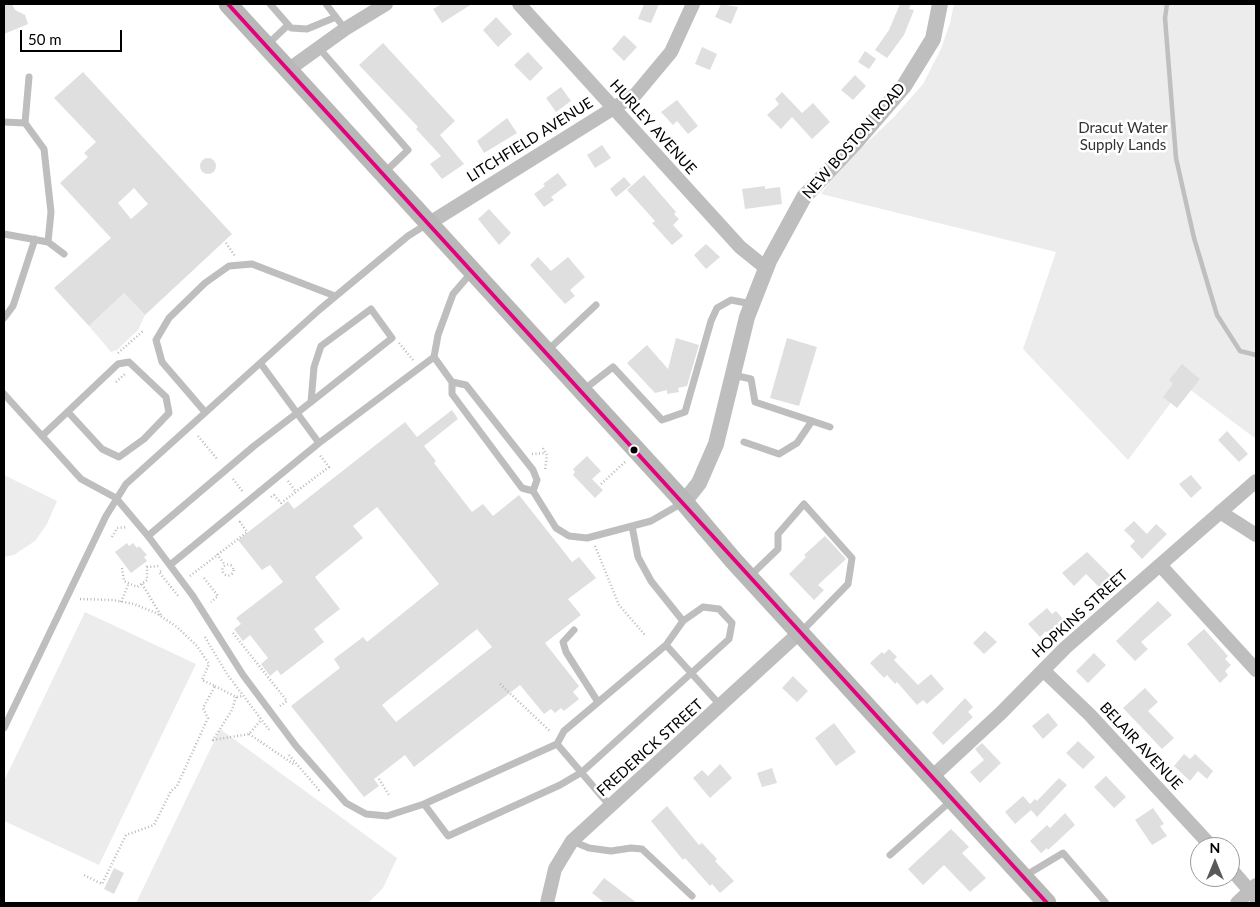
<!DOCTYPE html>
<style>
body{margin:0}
#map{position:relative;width:1260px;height:907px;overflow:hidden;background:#fff;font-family:Lato,sans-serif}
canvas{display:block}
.frame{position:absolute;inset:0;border:5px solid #000;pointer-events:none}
.north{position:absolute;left:1190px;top:837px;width:50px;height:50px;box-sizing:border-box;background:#fff;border:1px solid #999;border-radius:50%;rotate:0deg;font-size:14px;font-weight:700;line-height:20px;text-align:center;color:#000}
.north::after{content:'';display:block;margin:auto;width:18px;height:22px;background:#595959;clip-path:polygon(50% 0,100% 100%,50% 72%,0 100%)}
.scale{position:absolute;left:20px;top:30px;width:102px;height:22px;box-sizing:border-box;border:2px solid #000;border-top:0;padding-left:6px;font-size:15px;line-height:18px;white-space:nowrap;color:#000;-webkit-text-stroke:4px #fff;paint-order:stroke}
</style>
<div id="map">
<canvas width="1260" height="907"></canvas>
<div class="frame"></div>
<div class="north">N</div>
<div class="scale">50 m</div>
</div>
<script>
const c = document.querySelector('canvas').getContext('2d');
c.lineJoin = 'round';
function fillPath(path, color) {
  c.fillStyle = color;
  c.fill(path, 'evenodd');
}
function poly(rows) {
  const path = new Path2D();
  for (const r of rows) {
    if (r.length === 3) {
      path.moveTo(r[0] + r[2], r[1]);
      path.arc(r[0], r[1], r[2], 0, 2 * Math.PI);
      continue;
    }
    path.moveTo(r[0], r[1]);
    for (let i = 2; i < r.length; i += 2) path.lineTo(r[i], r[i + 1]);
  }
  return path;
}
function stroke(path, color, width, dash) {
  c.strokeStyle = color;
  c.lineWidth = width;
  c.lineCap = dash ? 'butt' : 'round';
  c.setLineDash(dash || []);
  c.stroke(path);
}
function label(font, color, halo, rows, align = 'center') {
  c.font = font + ' Lato,sans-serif';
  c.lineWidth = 5;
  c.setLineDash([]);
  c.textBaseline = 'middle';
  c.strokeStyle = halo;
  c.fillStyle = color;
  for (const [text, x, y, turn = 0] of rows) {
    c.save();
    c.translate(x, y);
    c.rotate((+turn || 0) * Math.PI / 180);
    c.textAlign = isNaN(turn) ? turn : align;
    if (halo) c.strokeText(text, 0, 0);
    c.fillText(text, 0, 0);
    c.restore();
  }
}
const green = poly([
 [954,4,1256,4,1256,439,1184,385,1128,460,1023,349,1056,252,821,194,840,168,893,118,923,84,941,49,950,23],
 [124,293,145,315,138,330,117,350,111,352,89,326],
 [4,475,57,501,47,524,35,541,14,555,4,557],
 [85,612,196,664,99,865,4,821,4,781],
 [220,729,397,858,383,888,368,903,136,903]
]);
const stream = poly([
 [1167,4,1165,18,1176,158,1194,238,1217,315,1240,351,1256,355]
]);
const building = poly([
 [4,4,12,4,15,10,25,15,28,24,4,34],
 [442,4,472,4,442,23,433,9],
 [644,4,659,4,651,23,638,19],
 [721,4,738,7,731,24,715,17],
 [900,4,911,4,909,9,914,10,904,35,887,58,875,50,889,30],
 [496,17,512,34,498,47,483,30],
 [624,35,637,47,624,61,612,49],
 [383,43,455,121,440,135,464,164,442,179,430,164,441,156,416,129,418,127,359,65],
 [702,47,717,54,710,70,695,64],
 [865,51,876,59,869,69,858,62],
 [528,52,543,68,530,81,514,65],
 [83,72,232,234,145,315,124,293,89,326,54,288,111,238,60,183,88,157,84,153,96,142,54,98],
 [134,188,148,204,131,219,118,203],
 [855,75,866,86,853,100,841,90],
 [561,87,571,101,556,112,546,98],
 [782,92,802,113,813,103,830,122,812,139,792,117,781,129,767,115,779,104,775,99],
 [677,100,698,126,688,134,677,121,673,125,661,112],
 [507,118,517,133,484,153,477,141],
 [602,145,611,158,595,168,587,155],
 [208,166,8],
 [558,173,567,185,551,197,554,200,544,207,534,194,545,186,543,184],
 [644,175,676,212,674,214,679,219,673,225,683,236,672,245,652,223,655,221,627,190],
 [624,177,631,185,616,197,610,189],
 [765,186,765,189,780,187,782,204,745,209,742,189],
 [489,209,511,233,499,245,478,219],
 [706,244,720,257,706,269,694,255],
 [538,257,551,271,568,257,585,277,570,290,575,296,565,304,530,265],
 [676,338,699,345,687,386,678,388,679,392,667,394,667,390,655,393,627,363,647,345,668,369],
 [787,338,817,347,799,406,770,398],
 [1182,364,1200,379,1177,408,1163,397,1173,384,1169,380],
 [452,410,458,419,424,446,436,461,434,463,472,512,483,504,493,516,519,495,572,562,579,557,596,578,568,599,581,615,545,643,579,686,573,692,579,699,564,711,561,708,555,713,551,709,544,714,520,685,414,767,405,755,374,779,379,786,364,797,291,706,340,668,334,659,363,637,367,642,439,584,377,507,353,526,363,538,315,577,340,609,314,629,324,642,281,675,277,670,270,676,261,664,268,658,250,635,243,641,234,629,241,624,236,618,283,582,270,565,262,570,238,540,288,501,294,509,405,422,417,437],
 [477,629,492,647,396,722,382,705],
 [1227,431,1248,454,1239,462,1218,440],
 [587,456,601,471,592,479,603,490,595,498,573,475,575,472,573,469],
 [1191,475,1202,488,1191,498,1179,484],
 [1134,521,1147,534,1156,524,1167,534,1142,559,1130,546,1135,541,1124,530],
 [825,536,846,559,818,585,824,590,814,600,789,574,806,557,804,555],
 [127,543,129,546,133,543,137,548,139,546,147,555,144,557,147,561,131,573,115,552],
 [1087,552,1115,580,1104,592,1086,574,1074,586,1062,573],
 [1158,601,1172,615,1141,642,1148,649,1135,661,1116,641],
 [1047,608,1052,614,1056,611,1065,621,1049,635,1046,631,1040,637,1028,624],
 [1204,629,1228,656,1225,659,1231,665,1225,671,1228,675,1220,683,1187,644],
 [985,631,997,642,984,654,973,643],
 [889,649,897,657,894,660,918,685,931,674,944,689,927,704,923,700,917,705,897,682,895,684,887,675,884,678,870,663,882,652,884,654],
 [1094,653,1106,665,1088,683,1076,671],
 [793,676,808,691,797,702,782,688],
 [1145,688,1158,702,1148,711,1174,738,1162,749,1123,708],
 [965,698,973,707,968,712,973,717,943,745,932,733],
 [1048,713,1058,725,1043,739,1032,726],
 [834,723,856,752,836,766,815,738],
 [1078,741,1095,757,1083,769,1066,753],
 [982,743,1001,763,980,783,970,772,984,760,975,749],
 [1184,754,1190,759,1195,754,1213,771,1207,779,1198,771,1190,781,1174,766],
 [720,764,732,778,710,798,693,778,702,770,708,776],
 [772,768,777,783,762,787,757,773],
 [1106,776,1126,797,1114,808,1094,787],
 [1059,778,1067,785,1037,817,1031,810,1015,824,1005,812,1023,796,1030,804,1035,799,1037,801],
 [667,806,699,845,702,843,717,859,715,861,734,881,720,893,712,884,710,886,685,858,683,860,651,821],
 [1153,808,1164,824,1160,826,1167,836,1152,845,1135,820],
 [1065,813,1075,825,1048,850,1047,848,1041,853,1030,841,1047,825,1050,828],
 [951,829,969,847,962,853,986,878,970,892,944,865,923,885,908,869],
 [114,868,124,873,114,894,104,889],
 [604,878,637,903,605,903,592,893]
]);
const path = poly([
 [226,243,235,256],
 [399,343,413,360],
 [118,353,143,331],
 [116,382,125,374],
 [198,436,218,460],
 [543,448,547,455,545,470],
 [532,454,546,453],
 [233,479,243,492],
 [288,481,296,492],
 [601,484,625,462],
 [271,497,274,495,281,503,329,467,319,454],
 [112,537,117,528,127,527],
 [595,546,619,605,645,635],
 [217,554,225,565],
 [228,570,5.5],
 [122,568,124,581,137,587,147,580,147,567,159,566],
 [161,571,159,572,179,597],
 [190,576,247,532,240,522,242,520],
 [204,578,218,596,211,602],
 [142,584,162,617],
 [80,599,113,600,134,604,156,613,177,627,197,646,209,664,202,680,215,686,203,708,208,718,177,786,171,791,154,825,126,835,102,884,82,874],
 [121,602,128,585],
 [233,633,287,701,280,706],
 [205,637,227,674,270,731],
 [500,684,551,732],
 [215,686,236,697,243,696],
 [236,697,232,710,213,740,249,734,261,720],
 [249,734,295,765],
 [289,755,319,790,321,789],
 [379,779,389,795]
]);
const service = poly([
 [270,4,291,28,307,29,336,17],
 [326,4,345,29],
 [267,45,288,25],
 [318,47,408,150,384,173],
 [29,77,25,123,44,149,51,212,48,242],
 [4,122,25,123],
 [4,234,48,242,64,254],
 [471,273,453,294,438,335,434,357,452,382,452,394,522,488,533,491,556,528,569,536,587,538,651,521,684,502],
 [4,318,13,306,35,239],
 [548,350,596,305],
 [733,375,751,379,755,402,830,427],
 [452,382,466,385,533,470,537,480,533,491],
 [582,391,613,367,662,420,685,412,711,321,717,308,731,300,752,304],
 [4,394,81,479,116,498,148,536,193,596,243,675,296,746,346,803,366,814,387,816,424,804,448,836,560,785,582,772,729,639,732,623,719,609,703,607,683,621,651,581,638,557,632,526],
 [205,412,162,362,156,340,169,318,205,283,229,266,252,264,335,296],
 [42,436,118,364,129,362,166,397,169,413,144,439,119,457,102,449,68,412],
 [744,442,779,454,797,443,812,421],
 [319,443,434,357],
 [148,536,254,446,297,413,311,402,392,338,371,309,321,346,314,367,311,402],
 [170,565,319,443,261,364],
 [750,576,778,549,778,534,804,504,852,558,848,584,800,633],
 [574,630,563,642,566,652,598,702],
 [666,645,720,705],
 [4,728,106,516,126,484,319,310,408,236,427,224],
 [557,744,610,806],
 [424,804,557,744,564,731,666,645,683,621],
 [572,841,589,848,611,851,631,848,642,849,692,896],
 [890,855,952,800],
 [1023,877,1063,853,1106,903]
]);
const minor = poly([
 [519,4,740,247,766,268],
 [288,70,345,29,386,4],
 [428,224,636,94,671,52,693,4],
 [1220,512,1256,535],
 [1160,565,1256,670],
 [1043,670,1090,715,1212,847],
 [932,777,1001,713,1065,648,1256,481],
 [1230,868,1256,898],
 [547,903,555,869,572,841,799,633],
 [1237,903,1256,885]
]);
const tertiary = poly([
 [684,502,699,483,716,444,747,317,769,261,804,197,855,143,904,86,933,39,940,4]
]);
const secondary = poly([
 [228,4,684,502,733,560,1047,903]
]);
const bus1 = poly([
 [228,4,1047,903]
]);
const markers = [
 [634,450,4.5,"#000"]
];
const streetNames = [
 ["HURLEY AVENUE",653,127,48],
 ["LITCHFIELD AVENUE",530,140,-32],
 ["NEW BOSTON ROAD",854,141,-49],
 ["HOPKINS STREET",1080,614,-42],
 ["BELAIR AVENUE",1141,746,47],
 ["FREDERICK STREET",650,748,-42]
];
const parkNames = [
 ["Dracut Water",1123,128],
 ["Supply Lands",1123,145]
];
fillPath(green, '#ececec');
stroke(stream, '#bfbfbf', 4.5);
fillPath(building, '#dfdfdf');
stroke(path, '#b9b9b9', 2.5, [1, 2.5]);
stroke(service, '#bebebe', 7);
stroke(minor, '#bebebe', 14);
stroke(tertiary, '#bebebe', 16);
stroke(secondary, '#b8b8b8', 19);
stroke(bus1, '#e5007d', 4);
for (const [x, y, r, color] of markers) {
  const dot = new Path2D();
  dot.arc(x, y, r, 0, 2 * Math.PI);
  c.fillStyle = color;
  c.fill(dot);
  stroke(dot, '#fff', 2);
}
label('15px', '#000', '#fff', streetNames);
label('15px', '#333', '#fff', parkNames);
</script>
